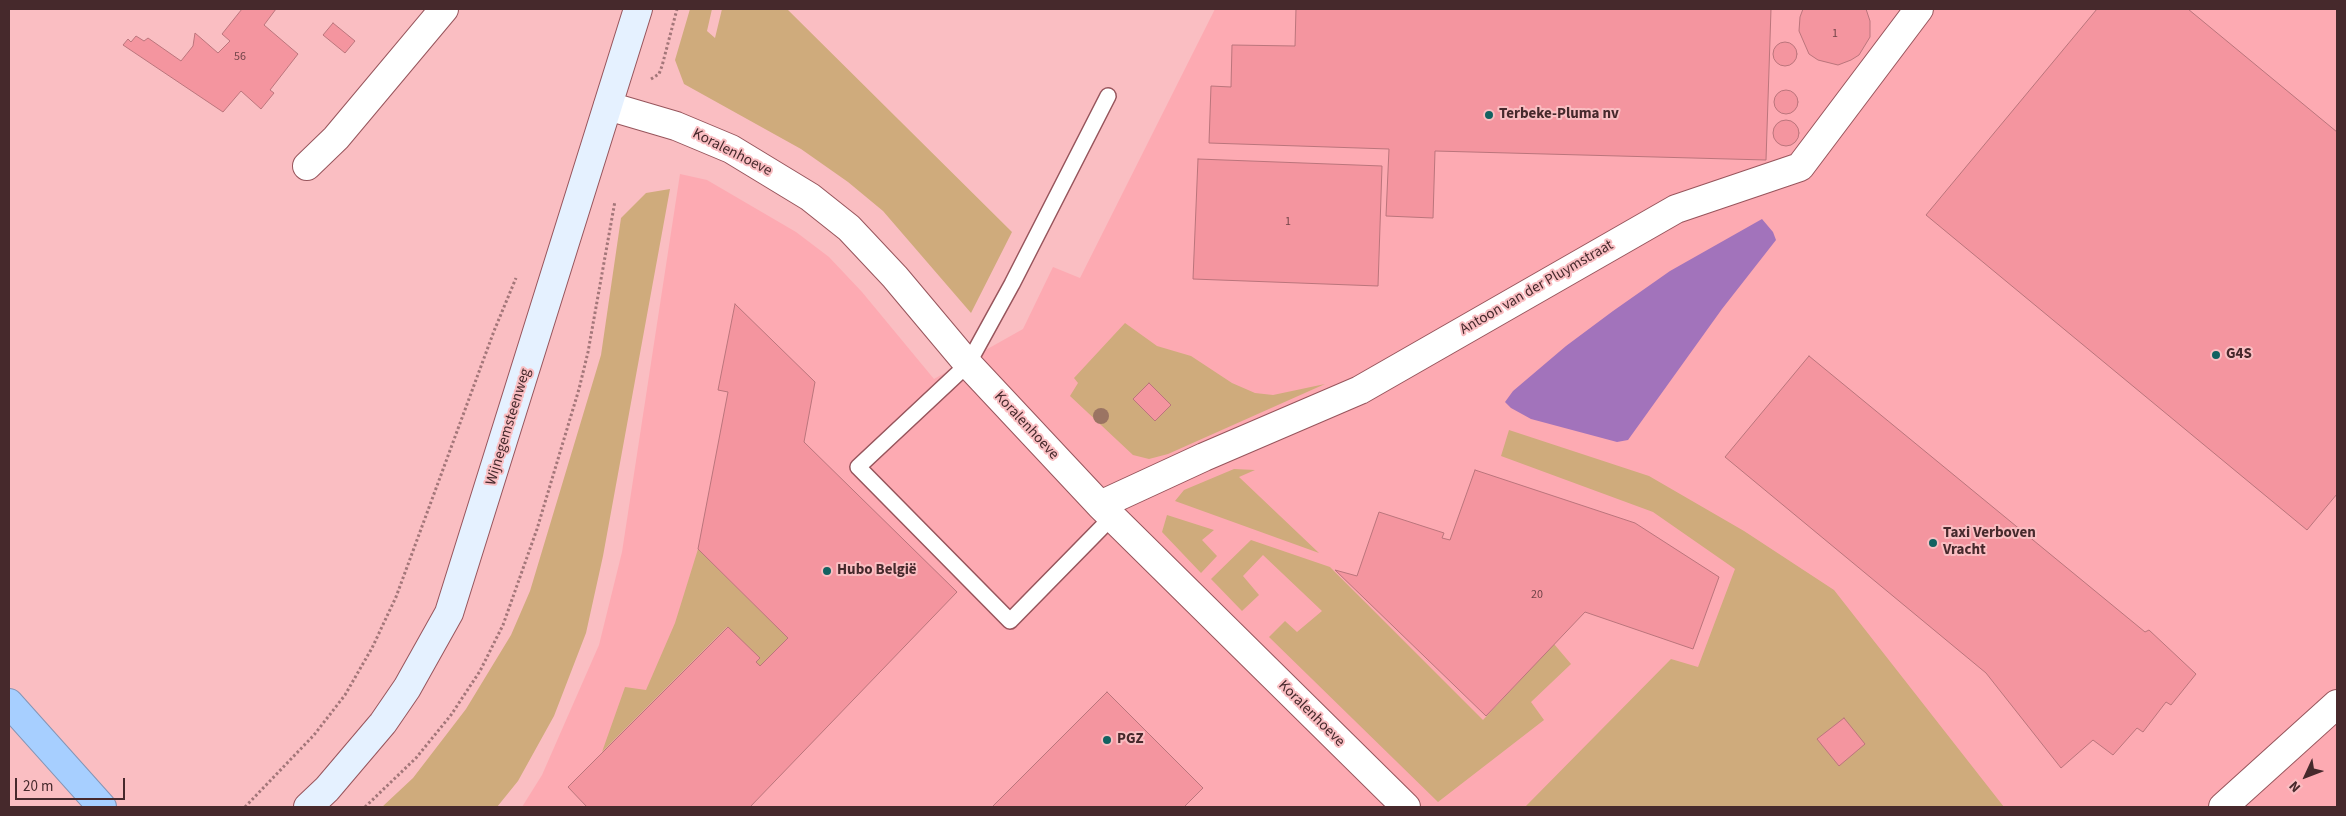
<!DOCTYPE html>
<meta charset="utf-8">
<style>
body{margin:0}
#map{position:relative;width:2346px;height:816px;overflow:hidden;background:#fabec2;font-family:"Source Sans 3",sans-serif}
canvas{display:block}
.frame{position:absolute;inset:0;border:10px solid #46292c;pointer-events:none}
.north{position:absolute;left:2281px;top:751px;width:50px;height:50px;-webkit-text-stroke:4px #fabec2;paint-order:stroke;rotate:227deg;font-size:14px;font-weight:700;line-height:20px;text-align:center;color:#46292c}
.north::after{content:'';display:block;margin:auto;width:18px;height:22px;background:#46292c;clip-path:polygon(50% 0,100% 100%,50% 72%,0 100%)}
.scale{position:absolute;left:15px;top:778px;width:110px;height:22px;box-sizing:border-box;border:2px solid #46292c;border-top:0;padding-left:6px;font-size:15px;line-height:18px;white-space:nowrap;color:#46292c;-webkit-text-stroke:4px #fabec2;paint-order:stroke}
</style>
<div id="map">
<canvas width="2346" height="816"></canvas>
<div class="frame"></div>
<div class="north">N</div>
<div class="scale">20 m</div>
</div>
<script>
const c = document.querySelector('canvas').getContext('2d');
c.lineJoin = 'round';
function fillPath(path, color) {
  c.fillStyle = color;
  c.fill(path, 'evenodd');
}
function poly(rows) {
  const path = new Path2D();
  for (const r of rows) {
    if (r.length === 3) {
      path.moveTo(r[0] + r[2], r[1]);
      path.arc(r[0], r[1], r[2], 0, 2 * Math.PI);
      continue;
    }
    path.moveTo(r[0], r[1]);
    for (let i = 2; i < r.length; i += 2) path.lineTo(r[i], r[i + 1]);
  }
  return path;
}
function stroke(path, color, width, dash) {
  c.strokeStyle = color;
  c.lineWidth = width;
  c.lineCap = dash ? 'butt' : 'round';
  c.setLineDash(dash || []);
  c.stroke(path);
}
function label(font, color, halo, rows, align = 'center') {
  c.font = font + ' "Source Sans 3",sans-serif';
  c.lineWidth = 4;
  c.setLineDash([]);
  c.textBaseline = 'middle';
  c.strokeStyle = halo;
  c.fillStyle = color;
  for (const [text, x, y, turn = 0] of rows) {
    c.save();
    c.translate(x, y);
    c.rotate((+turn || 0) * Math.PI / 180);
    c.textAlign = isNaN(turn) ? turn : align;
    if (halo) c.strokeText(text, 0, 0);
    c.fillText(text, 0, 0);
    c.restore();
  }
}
const built = poly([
 [1215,9,2337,9,2337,807,522,807,542,775,599,645,622,552,680,174,707,180,796,232,829,257,862,292,934,379,1023,329,1053,267,1080,278]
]);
const green = poly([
 [690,9,712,9,707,31,715,38,722,9,787,9,1012,232,971,313,883,211,848,182,801,149,684,84,675,60],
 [670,189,603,556,586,633,554,716,518,781,497,807,382,807,413,778,466,709,511,635,530,591,601,355,621,218,646,193],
 [1125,323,1157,346,1191,356,1232,383,1255,393,1273,395,1325,384,1168,454,1149,459,1133,455,1070,396,1078,383,1074,378],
 [1509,430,1649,476,1744,531,1834,590,2004,807,1525,807,1671,659,1698,667,1735,569,1653,512,1501,456],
 [1234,469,1255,470,1239,477,1319,553,1175,501,1184,490],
 [1167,515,1214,530,1202,540,1217,556,1201,573,1162,532],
 [1251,540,1330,567,1483,720,1554,644,1571,664,1531,702,1544,720,1438,802,1269,637,1285,621,1297,632,1322,611,1263,555,1243,576,1259,595,1242,611,1211,579],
 [698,549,788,638,760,666,727,627,602,752,625,687,646,690,675,623]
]);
const water = poly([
 [1762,219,1773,232,1776,240,1722,309,1628,440,1617,442,1531,419,1511,408,1505,402,1513,391,1566,346,1613,311,1670,271]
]);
const building = poly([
 [242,9,276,9,264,25,298,54,270,90,274,93,261,109,241,91,223,112,123,45,128,39,131,42,136,36,144,41,148,38,181,61,193,46,195,33,218,53,230,41,222,34,242,9],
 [1296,9,1771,9,1766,160,1435,151,1433,218,1386,216,1389,149,1209,143,1211,86,1231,87,1232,45,1295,46,1296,9],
 [1803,9,1866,9,1870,21,1870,37,1859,55,1851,60,1838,65,1818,60,1809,54,1799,31,1800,17,1803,9],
 [2097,9,2188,9,2337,132,2337,494,2307,530,1926,215,2097,9],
 [333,23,355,41,345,53,323,35,333,23],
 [1785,54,12],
 [1786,102,12],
 [1786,133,13],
 [1198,159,1382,166,1378,286,1193,279,1198,159],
 [735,304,815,382,804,442,957,592,750,807,587,807,568,787,728,627,760,658,756,662,760,666,788,638,698,549,728,392,718,390,735,304],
 [1809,356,2145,632,2149,630,2196,674,2171,705,2166,702,2143,732,2137,728,2113,755,2093,740,2061,768,1986,673,1725,457,1809,356],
 [1149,383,1171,405,1155,421,1133,399,1149,383],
 [1475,470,1635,523,1719,577,1693,649,1585,612,1486,716,1335,570,1357,576,1379,512,1444,533,1442,538,1450,540,1475,470],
 [1107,692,1203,788,1184,807,992,807,1107,692],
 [1844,718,1865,744,1839,766,1817,739,1844,718]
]);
const path = poly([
 [651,79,659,74,662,66,677,9],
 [245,807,314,735,345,695,372,648,396,597,494,331,516,278],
 [365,807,416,758,451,715,480,671,503,625,537,529,579,389,588,352,615,201]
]);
const lane = poly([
 [1108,96,1012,284,968,364,858,467,1010,621,1112,517]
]);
const street = poly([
 [608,106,676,126,731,149,810,197,849,228,895,277,968,364,1100,505,1406,807],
 [307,166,336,138,444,9],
 [1100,505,1204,457,1360,390,1676,209,1800,167,1919,9],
 [2223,807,2337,704]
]);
const secondary = poly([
 [308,807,327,789,383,723,407,688,449,613,638,9]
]);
const highway = poly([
 [9,703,102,807]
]);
const trees = [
 [1101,416]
];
const markers = [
 [1489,115,5,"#126261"],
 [2216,355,5,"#126261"],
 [1933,543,5,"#126261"],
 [827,571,5,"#126261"],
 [1107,740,5,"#126261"]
];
const numberNames = [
 ["1",1835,34],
 ["56",240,57],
 ["1",1288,222],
 ["20",1537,595]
];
const poiNames = [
 ["Terbeke-Pluma nv",1499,115],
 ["G4S",2226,355],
 ["Taxi Verboven",1943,534],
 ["Vracht",1943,551],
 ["Hubo België",837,571],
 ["PGZ",1117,740]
];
const streetNames = [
 ["Koralenhoeve",732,153,27],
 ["Antoon van der Pluymstraat",1537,288,-30],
 ["Koralenhoeve",1026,426,47],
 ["Wijnegemsteenweg",509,427,-73],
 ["Koralenhoeve",1311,714,45]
];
fillPath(built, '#fdaab2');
fillPath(green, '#cfab7c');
fillPath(water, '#a273bb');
fillPath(building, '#f4959f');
stroke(building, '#bb757c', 1);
stroke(lane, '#97555c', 18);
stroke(street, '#97555c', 30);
stroke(secondary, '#97555c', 30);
stroke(highway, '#8595b5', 30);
stroke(path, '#a37679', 3, [2.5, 2.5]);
stroke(lane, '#fff', 15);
stroke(street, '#fff', 28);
stroke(secondary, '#e5f1ff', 28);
stroke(highway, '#a7cfff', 28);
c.fillStyle = '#9b7463';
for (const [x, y] of trees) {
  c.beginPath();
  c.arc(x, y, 8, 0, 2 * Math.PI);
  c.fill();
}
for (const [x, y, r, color] of markers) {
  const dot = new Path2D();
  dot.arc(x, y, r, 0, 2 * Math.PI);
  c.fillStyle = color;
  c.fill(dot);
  stroke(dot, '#fabec2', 2);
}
label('12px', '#724449', null, numberNames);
label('bold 15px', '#46292c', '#fabec2', poiNames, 'left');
label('15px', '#46292c', '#fabec2', streetNames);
</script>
